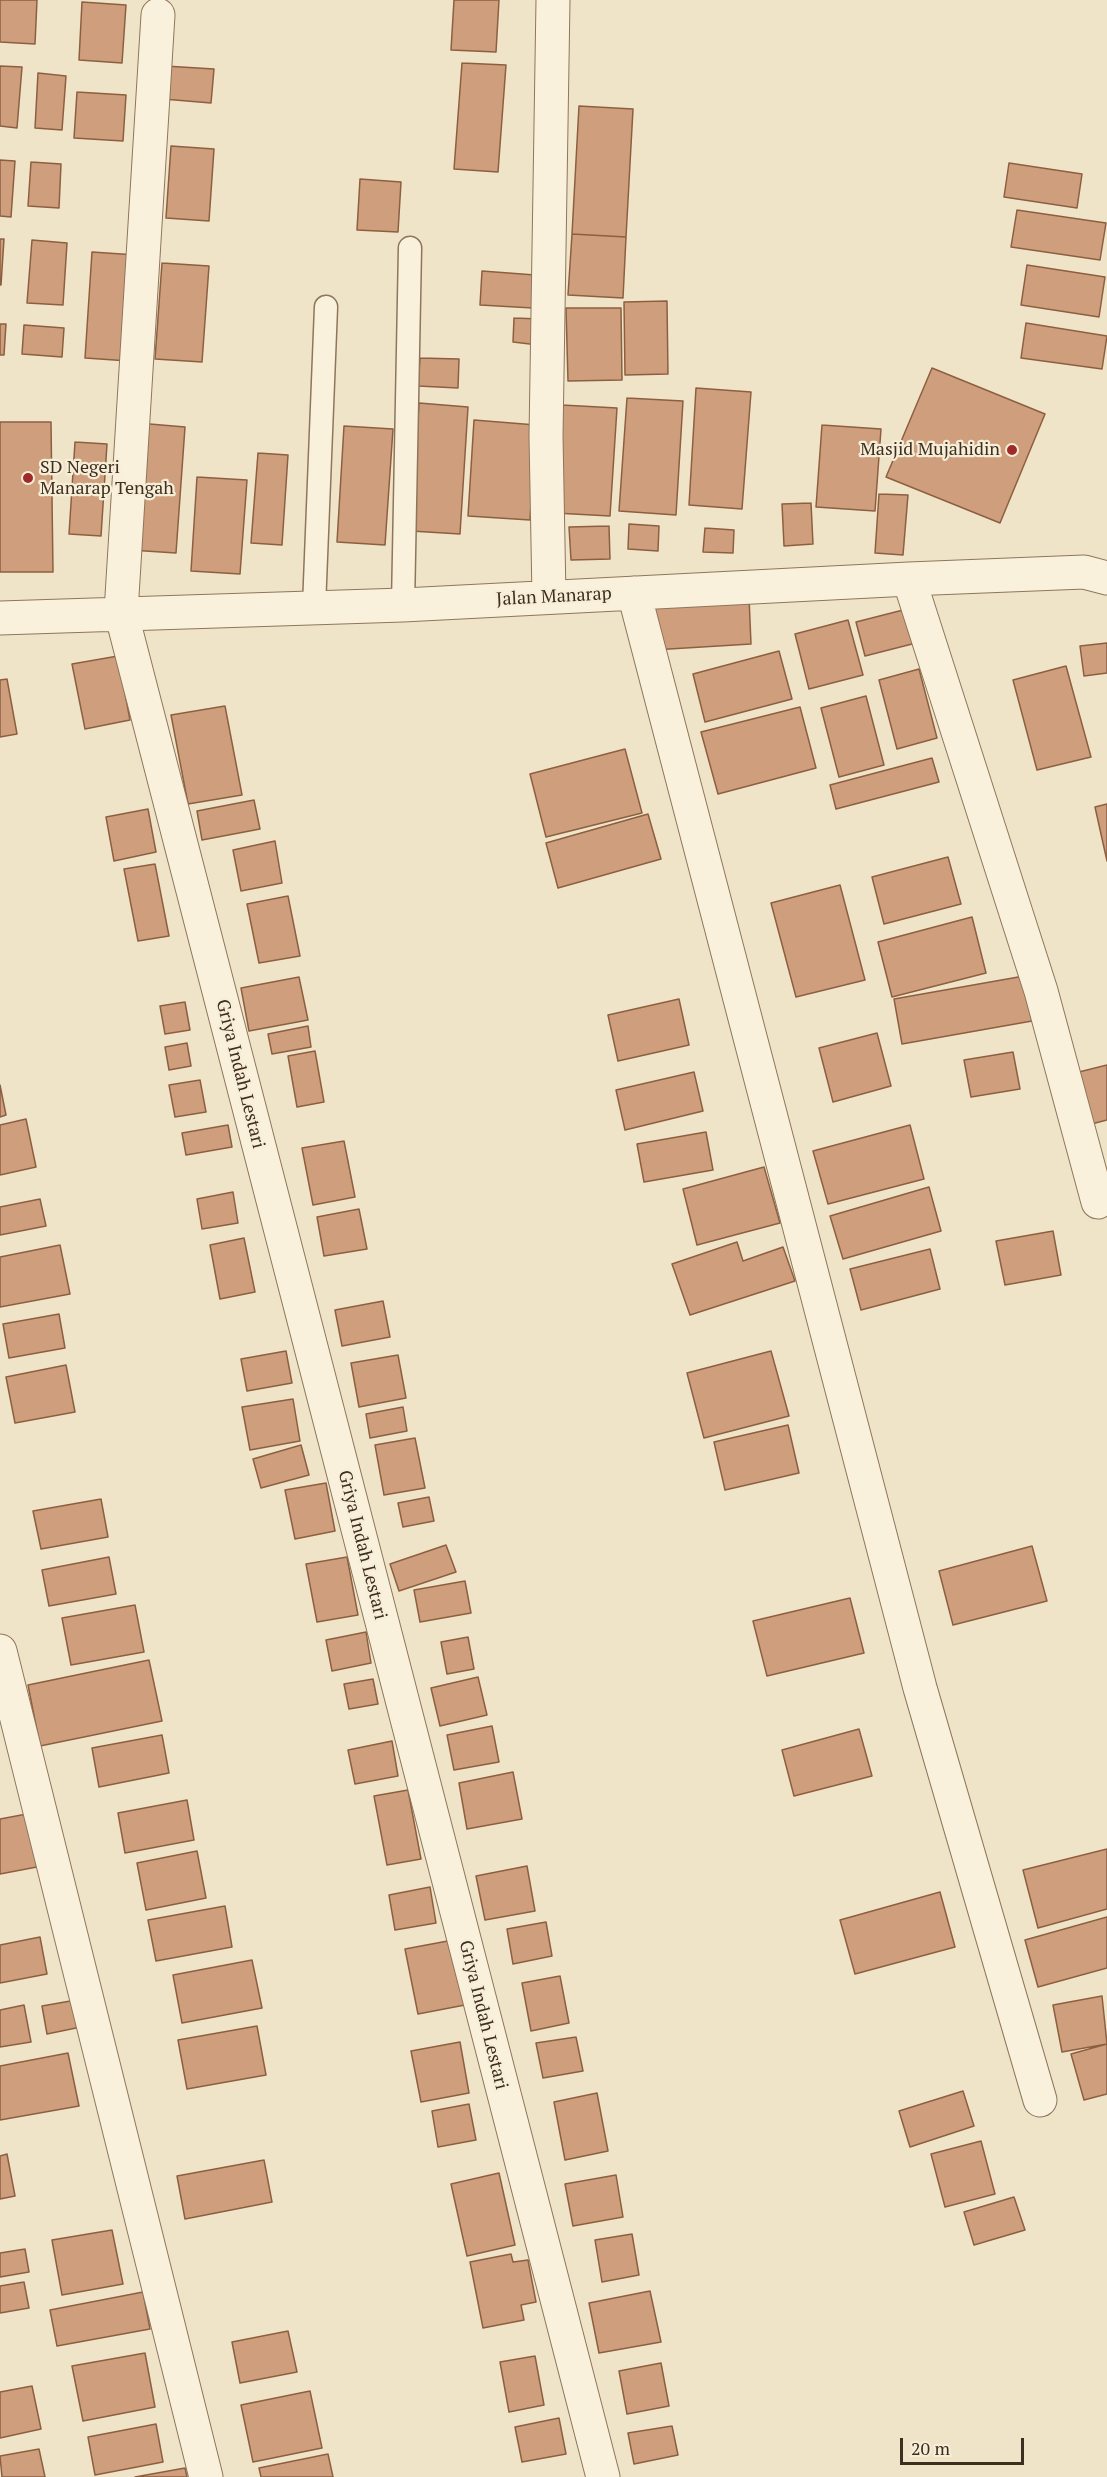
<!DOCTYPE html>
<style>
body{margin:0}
#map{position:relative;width:1107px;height:2477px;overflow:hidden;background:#f0e4c8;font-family:"PT Serif",serif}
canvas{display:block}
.scale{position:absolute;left:900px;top:2438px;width:124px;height:27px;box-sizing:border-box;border:3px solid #3d2e20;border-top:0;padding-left:8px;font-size:18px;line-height:21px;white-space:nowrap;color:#3d2e20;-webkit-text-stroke:4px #f7eed8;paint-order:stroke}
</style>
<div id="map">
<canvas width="1107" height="2477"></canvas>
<div class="scale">20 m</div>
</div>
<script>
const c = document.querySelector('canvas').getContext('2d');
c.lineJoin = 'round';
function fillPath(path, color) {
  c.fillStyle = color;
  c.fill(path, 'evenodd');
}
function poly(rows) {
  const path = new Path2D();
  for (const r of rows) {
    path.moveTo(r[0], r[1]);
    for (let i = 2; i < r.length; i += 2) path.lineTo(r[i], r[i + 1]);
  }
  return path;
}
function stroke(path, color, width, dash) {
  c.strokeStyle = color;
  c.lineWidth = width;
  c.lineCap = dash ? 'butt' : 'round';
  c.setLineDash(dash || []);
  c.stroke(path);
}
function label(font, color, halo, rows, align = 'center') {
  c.font = font + ' "PT Serif",serif';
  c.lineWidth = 4.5;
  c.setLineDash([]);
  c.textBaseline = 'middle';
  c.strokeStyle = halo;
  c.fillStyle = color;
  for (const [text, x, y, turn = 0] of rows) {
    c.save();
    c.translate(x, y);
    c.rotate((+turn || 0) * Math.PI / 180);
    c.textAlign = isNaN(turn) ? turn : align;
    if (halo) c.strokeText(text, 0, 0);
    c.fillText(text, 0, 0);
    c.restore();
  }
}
const building = poly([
 [0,0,37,0,35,44,0,42,0,0],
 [454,0,499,0,496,52,451,50,454,0],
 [82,2,126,5,122,63,79,60,82,2],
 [462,63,506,65,498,172,454,169,462,63],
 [0,66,22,67,17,128,0,126,0,66],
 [165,66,214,69,211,103,163,99,165,66],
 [38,73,66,76,62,130,35,128,38,73],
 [77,92,126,95,123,141,74,138,77,92],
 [579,106,633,109,626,237,572,234,579,106],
 [171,146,214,149,209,221,166,218,171,146],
 [0,160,15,161,11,217,0,216,0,160],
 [31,162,61,164,59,208,28,206,31,162],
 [1009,163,1082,174,1077,208,1004,197,1009,163],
 [360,179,401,182,398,232,357,230,360,179],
 [1017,210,1106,223,1100,260,1011,247,1017,210],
 [572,234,626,237,623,298,568,295,572,234],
 [0,239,4,239,1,285,0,285,0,239],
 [32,240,67,243,63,305,27,303,32,240],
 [92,252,136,255,129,361,85,358,92,252],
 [162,263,209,266,202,362,155,359,162,263],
 [1027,265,1105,277,1099,317,1021,305,1027,265],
 [482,271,535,275,533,308,480,305,482,271],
 [667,301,668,374,625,375,624,302,667,301],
 [566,308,621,308,622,380,568,381,566,308],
 [514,318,540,319,538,345,513,342,514,318],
 [1026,323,1107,336,1102,369,1021,358,1026,323],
 [0,324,6,324,4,355,0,355,0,324],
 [24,325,64,328,62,357,22,354,24,325],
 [420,358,459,359,458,388,418,386,420,358],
 [932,368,1045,414,1000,523,886,477,932,368],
 [696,388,751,392,742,509,689,505,696,388],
 [627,398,683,401,676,515,619,511,627,398],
 [419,403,468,407,460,534,411,531,419,403],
 [562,405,617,408,610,516,555,513,562,405],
 [474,420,536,425,530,520,468,516,474,420],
 [0,422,51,422,53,572,0,572,0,422],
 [138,423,185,427,176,553,130,550,138,423],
 [822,425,881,429,875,511,816,507,822,425],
 [344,426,393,429,385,545,337,542,344,426],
 [75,442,107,444,101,536,69,534,75,442],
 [258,453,288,455,282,545,251,543,258,453],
 [197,477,247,480,240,574,191,571,197,477],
 [879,494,908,495,903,555,875,553,879,494],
 [811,503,813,544,784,546,782,504,811,503],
 [629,524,659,526,658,551,628,549,629,524],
 [609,526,610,559,571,560,569,527,609,526],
 [705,528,734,530,733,553,703,552,705,528],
 [749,597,751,644,653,650,650,603,749,597],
 [907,609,916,643,865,656,856,622,907,609],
 [848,620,863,675,809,689,795,634,848,620],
 [1107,643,1107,673,1084,676,1080,646,1107,643],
 [779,651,792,699,705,722,693,674,779,651],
 [118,656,130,720,85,729,72,664,118,656],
 [1066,666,1091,757,1037,770,1013,680,1066,666],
 [919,669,937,738,897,749,879,680,919,669],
 [7,679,17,734,0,737,0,680,7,679],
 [866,696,884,765,839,777,821,708,866,696],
 [225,706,242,795,188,804,171,715,225,706],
 [800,707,816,768,718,794,701,732,800,707],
 [625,749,642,813,546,837,530,774,625,749],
 [932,758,939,782,836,809,830,785,932,758],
 [254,800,260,829,202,840,197,811,254,800],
 [1107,804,1107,861,1095,807,1107,804],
 [148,809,156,852,114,861,106,817,148,809],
 [648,814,661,859,558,888,546,843,648,814],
 [275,841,282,883,241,891,233,850,275,841],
 [948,857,961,904,884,924,872,877,948,857],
 [155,864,169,936,138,941,124,869,155,864],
 [840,885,865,980,796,997,771,903,840,885],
 [288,896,300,956,259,963,247,904,288,896],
 [972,917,986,973,892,997,878,942,972,917],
 [1024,976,1032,1021,902,1044,894,999,1024,976],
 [299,977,308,1020,249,1031,241,988,299,977],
 [679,999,689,1045,618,1061,608,1015,679,999],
 [185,1002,190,1030,165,1034,160,1006,185,1002],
 [308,1026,311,1047,272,1054,268,1034,308,1026],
 [877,1033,891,1086,833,1102,819,1048,877,1033],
 [187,1043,191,1066,169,1070,165,1047,187,1043],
 [315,1051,324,1102,297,1107,288,1056,315,1051],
 [1013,1052,1020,1089,971,1097,964,1060,1013,1052],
 [1107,1065,1107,1120,1084,1126,1071,1074,1107,1065],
 [694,1072,703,1111,625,1130,616,1090,694,1072],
 [200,1080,206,1112,175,1117,169,1085,200,1080],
 [0,1085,6,1115,0,1117,0,1085],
 [26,1119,36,1167,0,1175,0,1125,26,1119],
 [228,1125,232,1147,186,1155,182,1133,228,1125],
 [910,1125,924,1179,828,1204,813,1151,910,1125],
 [706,1132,713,1170,644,1182,637,1144,706,1132],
 [344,1141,355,1197,313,1205,302,1148,344,1141],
 [764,1167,780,1223,697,1245,683,1189,764,1167],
 [929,1187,941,1231,843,1259,830,1216,929,1187],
 [233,1192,238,1223,202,1229,197,1199,233,1192],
 [40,1199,46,1226,0,1235,0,1207,40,1199],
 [359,1209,367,1249,324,1256,317,1217,359,1209],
 [1053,1231,1061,1275,1005,1285,996,1241,1053,1231],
 [244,1238,255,1292,220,1299,210,1245,244,1238],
 [737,1242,743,1261,783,1247,795,1281,690,1315,672,1264,737,1242],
 [60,1245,70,1294,0,1307,0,1257,60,1245],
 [930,1249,940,1289,861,1310,850,1269,930,1249],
 [383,1301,390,1337,342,1346,335,1310,383,1301],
 [59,1314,65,1348,9,1358,3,1324,59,1314],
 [286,1351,292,1383,247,1391,241,1359,286,1351],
 [771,1351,789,1416,704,1438,687,1373,771,1351],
 [398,1355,406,1398,359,1407,351,1363,398,1355],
 [66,1365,75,1412,15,1423,6,1377,66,1365],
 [293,1399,300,1441,250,1450,242,1407,293,1399],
 [403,1407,407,1431,370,1438,366,1414,403,1407],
 [788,1425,799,1473,725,1490,714,1442,788,1425],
 [415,1438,425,1488,384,1495,375,1445,415,1438],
 [301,1445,309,1475,261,1488,253,1459,301,1445],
 [326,1483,335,1531,295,1539,285,1490,326,1483],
 [429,1497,434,1521,403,1527,398,1503,429,1497],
 [101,1499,108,1537,41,1549,33,1511,101,1499],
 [446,1545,456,1572,399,1591,390,1564,446,1545],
 [1032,1546,1047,1601,953,1625,939,1571,1032,1546],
 [109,1557,116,1594,49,1606,42,1570,109,1557],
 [347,1557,358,1615,317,1622,306,1564,347,1557],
 [465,1581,471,1613,420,1622,414,1590,465,1581],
 [850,1598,864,1653,767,1676,753,1621,850,1598],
 [135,1605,144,1652,71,1665,62,1618,135,1605],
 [366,1632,371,1663,332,1671,326,1640,366,1632],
 [468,1637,474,1669,447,1674,441,1642,468,1637],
 [149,1660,162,1721,40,1746,28,1685,149,1660],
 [478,1677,487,1715,440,1726,431,1688,478,1677],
 [373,1679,378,1704,349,1709,344,1684,373,1679],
 [492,1726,499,1762,454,1770,447,1735,492,1726],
 [859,1729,872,1776,794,1796,782,1750,859,1729],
 [162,1735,169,1773,99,1787,92,1748,162,1735],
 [392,1741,398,1776,355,1784,348,1750,392,1741],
 [513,1772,522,1819,467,1829,459,1783,513,1772],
 [408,1790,421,1859,387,1865,374,1796,408,1790],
 [187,1800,194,1840,125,1853,118,1813,187,1800],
 [32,1813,42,1866,0,1874,0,1819,32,1813],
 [1107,1849,1107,1909,1038,1928,1023,1870,1107,1849],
 [197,1851,206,1898,146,1910,137,1863,197,1851],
 [527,1866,535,1911,485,1920,476,1876,527,1866],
 [430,1887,436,1923,395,1930,389,1895,430,1887],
 [940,1892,955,1947,855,1974,840,1920,940,1892],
 [225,1906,232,1947,156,1961,148,1920,225,1906],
 [1107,1917,1107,1968,1038,1987,1025,1940,1107,1917],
 [546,1922,552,1956,513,1964,507,1929,546,1922],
 [40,1937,47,1974,0,1983,0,1945,40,1937],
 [453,1940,465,2005,418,2014,405,1949,453,1940],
 [252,1960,262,2008,182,2023,173,1975,252,1960],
 [560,1976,569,2023,531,2031,522,1983,560,1976],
 [1102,1996,1107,2044,1062,2052,1053,2005,1102,1996],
 [76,2000,81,2027,47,2034,42,2006,76,2000],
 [24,2005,31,2042,0,2047,0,2010,24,2005],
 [257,2026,266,2075,187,2089,178,2040,257,2026],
 [576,2037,583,2071,543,2078,536,2043,576,2037],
 [460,2042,469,2093,421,2102,411,2051,460,2042],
 [1107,2044,1107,2094,1084,2100,1071,2054,1107,2044],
 [68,2053,79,2106,0,2120,0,2066,68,2053],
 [963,2091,974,2126,910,2147,899,2111,963,2091],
 [597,2093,608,2151,565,2160,554,2102,597,2093],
 [469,2104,476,2140,438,2147,432,2111,469,2104],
 [981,2141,995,2194,945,2207,931,2154,981,2141],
 [7,2154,15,2196,0,2199,0,2156,7,2154],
 [264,2160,272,2202,185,2219,177,2176,264,2160],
 [499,2173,515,2245,467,2256,451,2184,499,2173],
 [616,2175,623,2217,573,2226,565,2184,616,2175],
 [1014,2197,1025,2230,974,2245,964,2212,1014,2197],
 [112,2230,123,2284,62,2295,52,2240,112,2230],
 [632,2234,639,2275,602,2282,595,2240,632,2234],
 [25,2249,29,2272,0,2277,0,2253,25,2249],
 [511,2254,513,2262,528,2260,536,2302,521,2305,524,2320,483,2328,470,2262,511,2254],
 [24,2282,29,2308,0,2313,0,2286,24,2282],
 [650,2291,661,2342,599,2353,589,2303,650,2291],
 [143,2292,150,2329,57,2346,50,2310,143,2292],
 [288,2331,297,2372,240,2383,232,2342,288,2331],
 [145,2353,155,2407,83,2421,72,2366,145,2353],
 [535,2356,544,2405,509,2412,500,2362,535,2356],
 [661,2363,669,2406,627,2414,619,2371,661,2363],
 [32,2386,41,2429,0,2438,0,2392,32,2386],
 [310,2391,322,2448,253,2462,241,2405,310,2391],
 [559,2418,566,2454,522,2462,515,2427,559,2418],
 [156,2424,163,2462,95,2475,88,2437,156,2424],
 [672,2426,678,2455,634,2464,628,2433,672,2426],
 [39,2449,45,2477,2,2477,0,2456,39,2449],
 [328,2454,333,2477,261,2477,259,2468,328,2454],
 [185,2468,187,2477,135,2477,185,2468]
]);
const lane = poly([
 [403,605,410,248],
 [314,607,326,307]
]);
const street = poly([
 [158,15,121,612,603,2477],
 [909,579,1041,991,1098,1202],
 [634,593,920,1688,1040,2100],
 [549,597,546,436,553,0],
 [0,618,403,605,909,579,1084,572,1107,578],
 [0,1651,206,2477]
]);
const markers = [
 [1012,450,6,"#9e2a2b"],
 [28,478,6,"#9e2a2b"]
];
const poiNames = [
 ["Masjid Mujahidin",1000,450],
 ["SD Negeri",40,468,"left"],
 ["Manarap Tengah",40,489,"left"]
];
const streetNames = [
 ["Jalan Manarap",554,597,-3],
 ["Griya Indah Lestari",240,1074,76],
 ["Griya Indah Lestari",362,1545,76],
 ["Griya Indah Lestari",483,2015,76]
];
fillPath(building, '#cf9f7d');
stroke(building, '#8d5f41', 1.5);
stroke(lane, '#8d765c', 25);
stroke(street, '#8d765c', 35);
stroke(lane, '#faf1dc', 22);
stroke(street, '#faf1dc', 33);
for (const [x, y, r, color] of markers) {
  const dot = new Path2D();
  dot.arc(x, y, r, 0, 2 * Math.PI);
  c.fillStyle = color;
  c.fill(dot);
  stroke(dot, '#f7eed8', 2);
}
label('18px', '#3d2e20', '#f7eed8', poiNames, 'right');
label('18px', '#3d2e20', '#f7eed8', streetNames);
</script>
